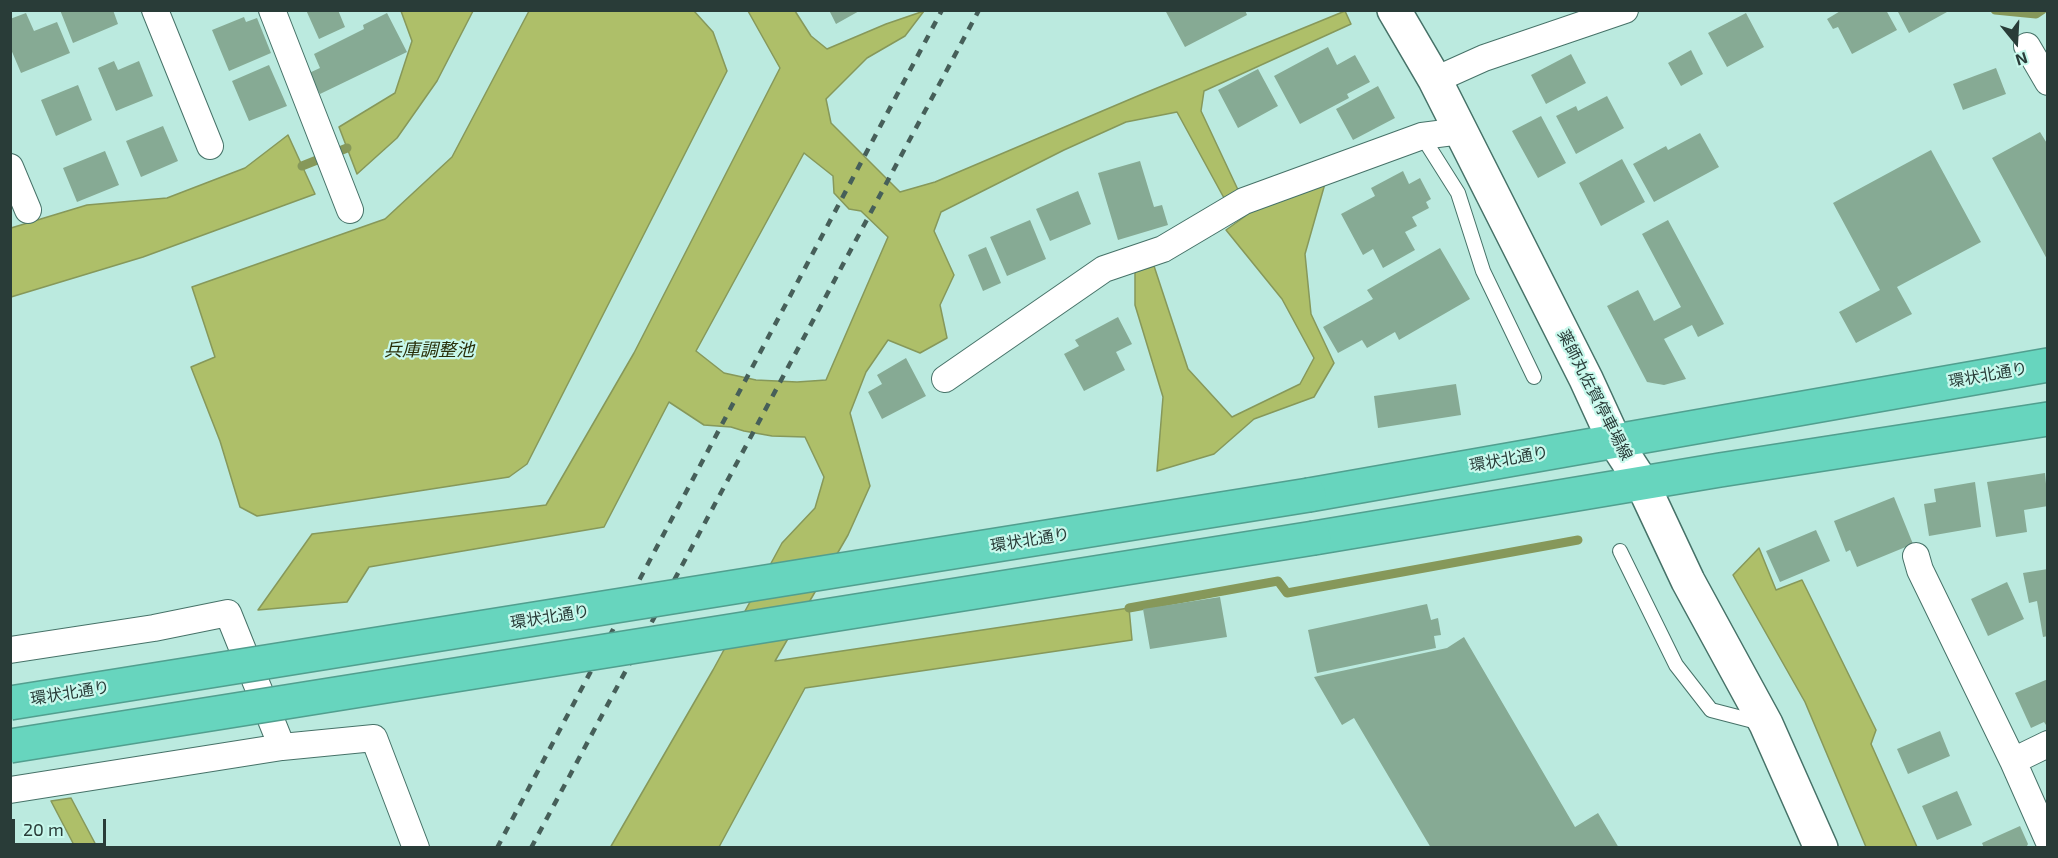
<!DOCTYPE html>
<meta charset="utf-8">
<style>
body{margin:0}
#map{position:relative;width:2058px;height:858px;overflow:hidden;background:#bbeadf;font-family:"Exo 2",sans-serif}
canvas{display:block}
.frame{position:absolute;inset:0;border:12px solid #293c38;pointer-events:none}
.north{position:absolute;left:1986px;top:12px;width:60px;height:60px;-webkit-text-stroke:4px #c8f8ec;paint-order:stroke;rotate:162deg;font-size:16px;font-weight:700;line-height:24px;text-align:center;color:#293c38}
.north::after{content:'';display:block;margin:auto;width:21px;height:27px;background:#293c38;clip-path:polygon(50% 0,100% 100%,50% 72%,0 100%)}
.scale{position:absolute;left:12px;top:819px;width:94px;height:27px;box-sizing:border-box;border:3px solid #293c38;border-top:0;padding-left:8px;font-size:18px;line-height:21px;white-space:nowrap;color:#293c38;-webkit-text-stroke:4px #c8f8ec;paint-order:stroke}
</style>
<div id="map">
<canvas width="2058" height="858"></canvas>
<div class="frame"></div>
<div class="north">N</div>
<div class="scale">20 m</div>
</div>
<script>
const c = document.querySelector('canvas').getContext('2d');
c.lineJoin = 'round';
function fillPath(path, color) {
  c.fillStyle = color;
  c.fill(path, 'evenodd');
}
function poly(rows) {
  const path = new Path2D();
  for (const r of rows) {
    path.moveTo(r[0], r[1]);
    for (let i = 2; i < r.length; i += 2) path.lineTo(r[i], r[i + 1]);
  }
  return path;
}
function stroke(path, color, width, dash) {
  c.strokeStyle = color;
  c.lineWidth = width;
  c.lineCap = dash ? 'butt' : 'round';
  c.setLineDash(dash || []);
  c.stroke(path);
}
function label(font, color, halo, rows, align = 'center') {
  c.font = font + ' "Exo 2","Noto Sans JP",sans-serif';
  c.lineWidth = 4.5;
  c.setLineDash([]);
  c.textBaseline = 'middle';
  c.strokeStyle = halo;
  c.fillStyle = color;
  for (const [text, x, y, turn = 0] of rows) {
    c.save();
    c.translate(x, y);
    c.rotate((+turn || 0) * Math.PI / 180);
    c.textAlign = isNaN(turn) ? turn : align;
    if (halo) c.strokeText(text, 0, 0);
    c.fillText(text, 0, 0);
    c.restore();
  }
}
const water = poly([
 [401,11,473,11,437,81,397,138,357,174,339,127,395,93,412,41,401,11],
 [529,11,694,11,713,32,727,71,527,464,509,477,257,516,240,507,220,441,191,367,215,357,192,287,385,219,452,157,529,11],
 [748,11,795,11,811,36,827,49,886,24,924,11,905,36,867,58,826,99,831,123,900,192,935,182,1140,95,1345,11,1351,24,1204,91,1201,111,1239,192,1224,198,1177,112,1126,122,1064,150,941,212,934,231,954,275,940,305,947,338,920,353,888,340,866,372,850,413,870,486,848,535,775,661,1129,608,1132,640,805,688,719,847,610,848,713,670,782,543,815,508,824,477,805,437,772,436,744,431,731,427,704,425,669,402,604,527,369,567,347,602,258,610,312,534,546,505,634,353,780,68,748,11],
 [804,153,833,176,834,193,849,209,861,211,888,237,826,380,797,382,756,380,724,373,696,351,804,153],
 [288,135,315,194,143,257,11,297,11,228,87,205,167,198,245,168,288,135],
 [1326,180,1305,254,1311,314,1334,363,1314,397,1254,419,1214,454,1157,471,1163,397,1135,305,1135,272,1154,266,1188,369,1232,417,1300,384,1314,358,1282,299,1226,230,1251,212,1326,180],
 [1759,548,1776,590,1802,580,1876,730,1871,744,1917,847,1866,847,1805,702,1733,575,1759,548],
 [71,798,97,847,75,847,51,801,71,798]
]);
const stream = poly([
 [1995,10,2036,14,2042,10],
 [302,166,347,148],
 [1129,608,1278,581,1287,593,1578,540]
]);
const building = poly([
 [60,10,113,10,118,24,73,43],
 [306,10,338,10,345,27,319,39],
 [829,10,861,10,836,24],
 [1165,10,1245,10,1247,15,1185,47],
 [1842,10,1886,10,1897,30,1852,54,1838,27,1833,29,1827,19],
 [1897,10,1946,10,1947,12,1909,33],
 [26,13,34,31,57,22,70,53,21,73,10,47,10,19],
 [387,13,407,52,320,94,309,73,320,68,314,54,364,29,363,25],
 [1746,13,1764,47,1727,67,1708,33],
 [244,17,246,22,257,18,271,53,229,71,212,30],
 [1328,47,1337,65,1355,55,1370,82,1347,94,1349,98,1300,124,1274,76],
 [1691,50,1703,74,1681,86,1668,63],
 [1571,54,1586,83,1546,104,1531,75],
 [114,61,118,70,139,61,153,96,116,111,98,68],
 [269,65,287,106,249,121,232,81],
 [1996,68,2006,94,1963,110,1953,84],
 [1258,69,1278,106,1238,128,1218,90],
 [78,85,92,120,56,136,41,100],
 [1378,86,1395,118,1353,140,1336,109],
 [1607,96,1624,128,1576,154,1556,116,1576,106,1578,111],
 [1541,116,1566,163,1538,178,1512,131],
 [163,126,178,161,141,177,126,141],
 [2040,132,2048,145,2048,261,1992,158],
 [1700,133,1719,167,1654,202,1633,164,1666,146,1668,150],
 [1931,150,1981,242,1897,287,1912,314,1856,343,1839,312,1880,290,1833,203],
 [105,151,119,185,77,202,63,168],
 [1622,159,1645,202,1601,226,1579,183],
 [1140,161,1154,207,1162,205,1168,225,1118,240,1098,173],
 [1403,171,1409,184,1420,178,1431,199,1426,202,1429,208,1412,217,1417,226,1405,232,1415,250,1383,268,1373,249,1363,255,1341,214,1375,196,1371,188],
 [1078,191,1091,224,1050,241,1036,209],
 [1030,220,1046,259,1007,276,990,237],
 [1668,220,1724,324,1698,337,1692,325,1664,339,1686,379,1664,385,1647,382,1607,306,1638,290,1654,321,1681,307,1642,234],
 [986,247,1001,283,983,291,968,255],
 [1440,248,1470,299,1399,340,1395,332,1367,348,1362,340,1338,353,1323,327,1373,299,1367,290],
 [1118,317,1132,344,1116,352,1125,370,1084,391,1064,354,1079,346,1075,340],
 [906,358,926,396,882,419,868,392,882,384,877,375],
 [1456,384,1461,415,1378,428,1374,396],
 [2045,473,2048,506,2024,510,2027,532,1996,537,1987,482],
 [1975,482,1981,527,1929,536,1924,504,1936,502,1934,489],
 [1894,497,1913,544,1857,567,1850,550,1846,552,1834,521],
 [1816,530,1830,561,1780,582,1766,551],
 [2048,569,2048,636,2043,637,2037,601,2029,603,2023,573],
 [2007,582,2024,619,1988,636,1971,599],
 [1220,597,1227,637,1150,649,1143,609],
 [1427,604,1431,620,1438,618,1441,635,1434,636,1436,648,1317,673,1308,630],
 [1464,637,1575,827,1598,813,1619,848,1431,848,1354,718,1342,725,1314,677,1447,648],
 [2048,679,2048,728,2044,722,2031,728,2015,693],
 [1940,731,1950,756,1908,774,1897,749],
 [1957,791,1972,825,1937,840,1922,806],
 [2020,826,2028,844,2026,848,1984,848,1982,843]
]);
const lane = poly([
 [1422,136,1458,193,1483,271,1534,377],
 [1620,551,1676,665,1711,710,1761,723]
]);
const street = poly([
 [155,10,210,146],
 [272,10,350,210],
 [2027,46,2048,82],
 [1435,80,1484,58,1625,10],
 [10,167,28,210],
 [945,379,1104,269,1163,249,1244,201,1422,136,1461,131],
 [1916,556,1920,570,2013,761],
 [10,650,154,628,228,613,282,747],
 [2048,744,2013,761,2048,840],
 [10,790,282,747,374,738,416,848]
]);
const secondary = poly([
 [1394,10,1435,80,1586,379,1614,440,1642,483,1688,581,1766,724,1821,848]
]);
const highway = poly([
 [1309,495,2048,365],
 [1314,538,1720,470,2048,419]
]);
const rail = poly([
 [497,848,942,10],
 [531,848,979,10]
]);
const highwayBridge = poly([
 [10,703,1309,495],
 [10,746,1314,538]
]);
const streetNames = [
 ["環状北通り",1988,375,-10],
 ["薬師丸佐賀停車場線",1595,395,63],
 ["環状北通り",1509,459,-10],
 ["環状北通り",1030,540,-9],
 ["環状北通り",550,617,-9],
 ["環状北通り",70,693,-9]
];
const waterNames = [
 ["兵庫調整池",429,350]
];
fillPath(water, '#aebf69');
stroke(water, '#86985a', 1.5);
stroke(stream, '#86985a', 9);
fillPath(building, '#86aa94');
stroke(lane, '#467268', 16);
stroke(street, '#467268', 28);
stroke(secondary, '#467268', 36);
stroke(highway, '#519f8f', 36);
stroke(lane, '#fff', 14);
stroke(street, '#fff', 26);
stroke(secondary, '#fff', 33);
stroke(highway, '#67d5be', 33);
stroke(rail, '#465f59', 4.5, [8, 8]);
stroke(highwayBridge, '#519f8f', 36, []);
stroke(highwayBridge, '#67d5be', 33);
label('16px', '#293c38', '#c8f8ec', streetNames);
label('italic 18px', '#282e08', '#c8f8ec', waterNames);
</script>
